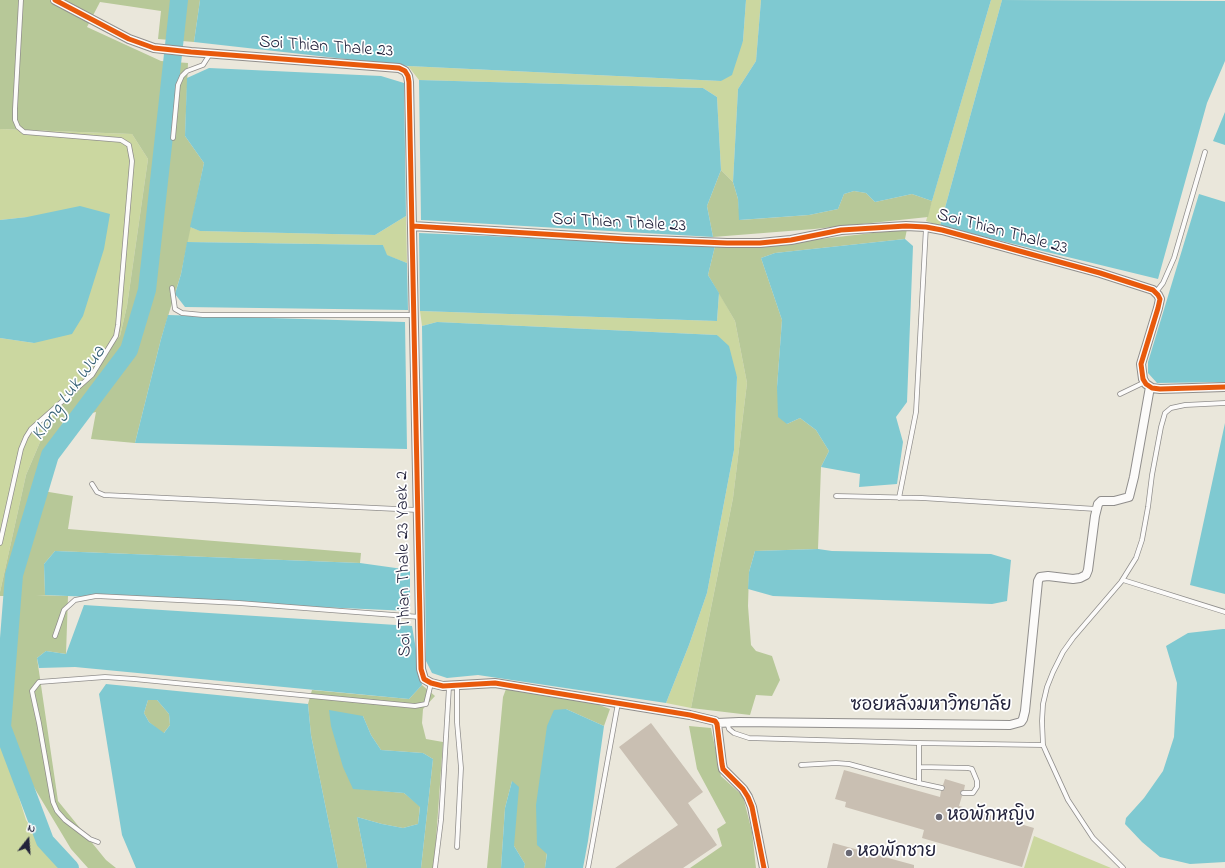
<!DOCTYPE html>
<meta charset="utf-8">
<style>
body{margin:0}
#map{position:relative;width:1225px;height:868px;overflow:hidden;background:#eae7db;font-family:"Indie Flower",sans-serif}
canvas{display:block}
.north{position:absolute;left:8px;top:820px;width:40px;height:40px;-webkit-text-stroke:3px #fff;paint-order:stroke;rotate:17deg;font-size:11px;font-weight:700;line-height:16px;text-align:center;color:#22223b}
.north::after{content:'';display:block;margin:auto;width:14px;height:18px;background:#22223b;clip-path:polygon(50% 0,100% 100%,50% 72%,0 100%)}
</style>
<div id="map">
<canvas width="1225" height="868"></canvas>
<div class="north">N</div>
</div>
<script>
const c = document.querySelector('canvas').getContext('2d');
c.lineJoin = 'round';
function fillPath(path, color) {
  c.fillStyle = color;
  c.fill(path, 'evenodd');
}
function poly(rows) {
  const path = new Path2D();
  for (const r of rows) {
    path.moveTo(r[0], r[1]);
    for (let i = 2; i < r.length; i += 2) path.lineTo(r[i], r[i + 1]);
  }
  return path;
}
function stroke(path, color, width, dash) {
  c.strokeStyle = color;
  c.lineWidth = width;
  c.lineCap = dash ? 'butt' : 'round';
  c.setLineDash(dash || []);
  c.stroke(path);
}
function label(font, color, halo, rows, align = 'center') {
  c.font = font + ' "Indie Flower","Playpen Sans Thai",sans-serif';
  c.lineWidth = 3.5;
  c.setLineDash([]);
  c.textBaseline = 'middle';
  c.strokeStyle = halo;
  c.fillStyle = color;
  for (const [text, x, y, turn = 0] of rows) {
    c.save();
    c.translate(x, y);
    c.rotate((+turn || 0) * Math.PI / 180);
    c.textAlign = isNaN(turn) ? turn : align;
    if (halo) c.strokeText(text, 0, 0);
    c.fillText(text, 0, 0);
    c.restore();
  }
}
const green = poly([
 [746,0,761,0,756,61,738,89,733,182,721,170,717,97,703,88,419,80,408,66,721,81,743,41],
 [991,0,1002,0,940,226,926,221],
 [0,129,132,134,148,159,127,306,120,336,49,421,26,475,0,592,0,338,34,343,27,217,0,220],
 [406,216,407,263,386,255,383,245,187,242,190,227,201,231,375,235],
 [719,293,735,321,747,383,733,498,691,708,666,703,689,645,707,593,734,450,737,377,717,335,437,322,422,326,420,311,717,321],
 [0,737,26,820,58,868,0,868],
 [1034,836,1111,868,1024,868]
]);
const forest = poly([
 [0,0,200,0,194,42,158,39,161,11,100,2,87,27,161,61,188,63,185,136,204,163,181,274,161,339,135,443,91,439,96,412,64,420,31,489,73,496,68,529,361,553,360,563,55,551,44,564,45,595,36,595,68,596,66,654,46,651,37,658,58,801,106,860,116,868,88,868,71,849,26,774,9,722,19,596,0,596,0,592,26,475,49,421,120,336,127,306,148,159,132,134,0,129],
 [721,170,733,182,738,199,740,220,809,215,838,209,844,194,854,191,866,193,875,202,912,194,932,201,928,217,814,229,713,237,707,206],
 [907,229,905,239,775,253,761,258,782,320,777,387,787,424,800,418,816,430,829,451,821,467,818,549,755,551,749,572,748,606,751,645,756,651,772,656,780,680,772,696,756,695,750,715,691,708,733,498,747,383,735,321,708,275,715,246,768,245],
 [422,685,435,696,423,709,422,723,426,739,443,742,434,868,421,868,433,759,423,753,381,750,371,735,363,716,360,789,404,793,420,806,418,824,403,828,382,824,357,817,367,868,338,868,311,735,308,704,312,690,409,699],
 [506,689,594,703,610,709,604,726,566,709,545,868,524,868,525,864,514,846,512,781,505,808,501,868,487,868,503,697],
 [148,700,157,700,169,714,170,725,163,734,149,722,144,713],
 [689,726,711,728,721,776,743,796,752,832,756,868,690,868,722,846,717,829,726,823,697,769]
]);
const water = poly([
 [200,0,746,0,743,41,732,75,721,81,408,66,194,42],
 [761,0,991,0,932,201,912,194,875,202,866,193,854,191,844,194,838,209,809,215,739,220,738,199,733,182,738,89,756,61],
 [1002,0,1225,1,1225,61,1207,103,1158,279,940,226],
 [209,68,381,76,404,83,406,216,375,235,200,231,190,227,204,163,185,136,187,78],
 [419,80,703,88,717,97,721,170,707,206,713,237,421,220],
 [1225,112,1225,145,1213,141],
 [1199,194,1225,202,1225,382,1157,383,1148,373,1148,362],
 [80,206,110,214,104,249,83,316,72,334,34,343,0,338,0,220,27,217],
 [419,233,715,246,708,275,719,293,717,321,420,311],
 [905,239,913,246,907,402,896,417,903,442,897,484,859,487,860,474,821,467,829,451,816,430,800,418,787,424,778,417,777,387,782,320,761,258,775,253],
 [187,242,383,245,387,255,407,263,408,310,185,307,175,294,181,274],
 [168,315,405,322,407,449,135,443,161,339],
 [437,322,717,335,729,346,737,377,734,450,707,593,689,645,666,703,478,675,447,678,432,673,426,661,422,326],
 [1225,423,1225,594,1190,585],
 [818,549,832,551,991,554,1011,560,1007,601,992,604,773,596,748,589,749,572,755,551],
 [55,551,360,563,410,570,410,611,45,595,44,564],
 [84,605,412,626,422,685,409,699,75,667,39,668,37,658,46,651,66,654],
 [1223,629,1225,629,1225,862,1190,864,1160,857,1142,842,1125,824,1126,818,1144,798,1163,771,1174,737,1177,683,1166,646,1188,633],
 [106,684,308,704,311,735,338,868,136,868,122,835,99,694],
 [148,700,157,700,169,714,170,725,164,733,149,722,144,713],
 [566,709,604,726,588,841,583,868,545,868,547,854,537,845,536,805,547,726,554,710],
 [329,710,363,716,371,735,381,750,423,753,433,759,421,868,367,868,357,817,382,824,403,828,418,824,420,807,404,793,353,789,343,767,331,726],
 [512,781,519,787,514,846,525,864,524,868,501,868,505,808]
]);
const river = poly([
 [70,868,45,841,2,727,14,575,50,455,129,350,147,290,179,0]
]);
const building = poly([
 [651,723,703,792,688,803,717,845,683,868,615,868,678,825,619,747],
 [844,770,940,797,941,791,945,789,943,785,945,779,965,785,964,790,960,792,960,794,962,796,959,806,1034,828,1022,867,922,838,924,830,845,807,846,802,835,799],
 [833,843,914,865,914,868,827,868]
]);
const lane = poly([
 [173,138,178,85,182,76,187,71,203,65,210,54],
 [172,288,175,309,182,313,203,315,414,315],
 [1156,292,1163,283,1174,258,1205,152],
 [1120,394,1145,382],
 [92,484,97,492,104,495,418,510],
 [836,496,922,498,1096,509],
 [899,498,916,412,926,227],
 [0,543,21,449,26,437,31,429,92,375,116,336,118,325,132,161,129,145,121,140,24,132,18,127,15,120,15,109,21,0],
 [1123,580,1225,612],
 [55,636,64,610,75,600,96,596,239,603,420,617],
 [457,686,457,722,461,768,457,847],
 [727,722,729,729,734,733,749,738,919,743,1043,745],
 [919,743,919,783],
 [801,765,836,763,849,764,919,783,942,788],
 [919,767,968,768,972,769,977,781,977,787,973,793,963,793],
 [98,842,90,839,65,820,57,811,53,802,39,723,33,696,32,691,39,682,105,677,134,679,415,706,426,704,431,683],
 [435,868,441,820,449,687],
 [588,868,618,703],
 [1123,868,1093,838,1068,800,1047,754,1043,745,1042,721,1043,704,1047,687,1053,672,1063,652,1073,638,1121,582,1136,558,1142,540,1148,507,1152,475,1161,427,1165,413,1171,408,1185,405,1225,403]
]);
const street = poly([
 [55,0,129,39,154,48,191,52,399,68,405,71,408,76,409,82,421,669,424,679,431,683,443,686,495,683,690,715,715,721,717,724,722,764,723,769,743,789,748,797,752,807,764,868],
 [412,226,626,239,727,243,760,243,791,240,841,230,906,226,926,227,942,230,1100,273,1153,290,1158,295,1160,299,1158,308,1141,364,1143,379,1146,384,1152,388,1160,389,1225,387],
 [717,723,739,722,1010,725,1021,722,1023,719,1025,711,1038,581,1040,577,1048,576,1073,579,1080,578,1086,575,1088,570,1095,516,1098,504,1101,501,1114,501,1129,497,1134,477,1150,387]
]);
const cycleway = poly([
 [55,0,129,39,154,48,191,52,399,68,405,71,408,76,409,82,421,669,424,679,431,683,443,686,495,683,690,715,715,721,717,724,722,764,723,769,743,789,748,797,752,807,764,868],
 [412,226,626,239,727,243,760,243,791,240,841,230,906,226,926,227,942,230,1100,273,1153,290,1158,295,1160,299,1158,308,1141,364,1143,379,1146,384,1152,388,1160,389,1225,387]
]);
const markers = [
 [939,817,4,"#686773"],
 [849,853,4,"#686773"]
];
const streetNames = [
 ["Soi Thian Thale 23",326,48,4],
 ["Soi Thian Thale 23",619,224,3],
 ["Soi Thian Thale 23",1002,233,15],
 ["Soi Thian Thale 23 Yaek 2",405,564,-91],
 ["ซอยหลังมหาวิทยาลัย",931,707]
];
const poiNames = [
 ["หอพักหญิง",947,817],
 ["หอพักชาย",857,853]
];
const waterNames = [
 ["Klong Luk Wua",70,394,-54]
];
fillPath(green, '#cbd7a0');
fillPath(forest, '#b7c898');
fillPath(water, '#7fc9d1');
stroke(river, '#7fc9d1', 18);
fillPath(building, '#c9bfb2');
stroke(lane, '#908e8c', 5.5);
stroke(street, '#908e8c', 10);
stroke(lane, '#fcfbfa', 4);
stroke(street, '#fcfbfa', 8);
stroke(cycleway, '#e8590c', 5);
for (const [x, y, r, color] of markers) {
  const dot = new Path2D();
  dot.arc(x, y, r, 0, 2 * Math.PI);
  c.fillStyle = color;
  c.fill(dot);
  stroke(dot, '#fff', 1.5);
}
label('18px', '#22223b', '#fff', streetNames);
label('18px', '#22223b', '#fff', poiNames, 'left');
label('italic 19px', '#356075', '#fff', waterNames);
</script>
